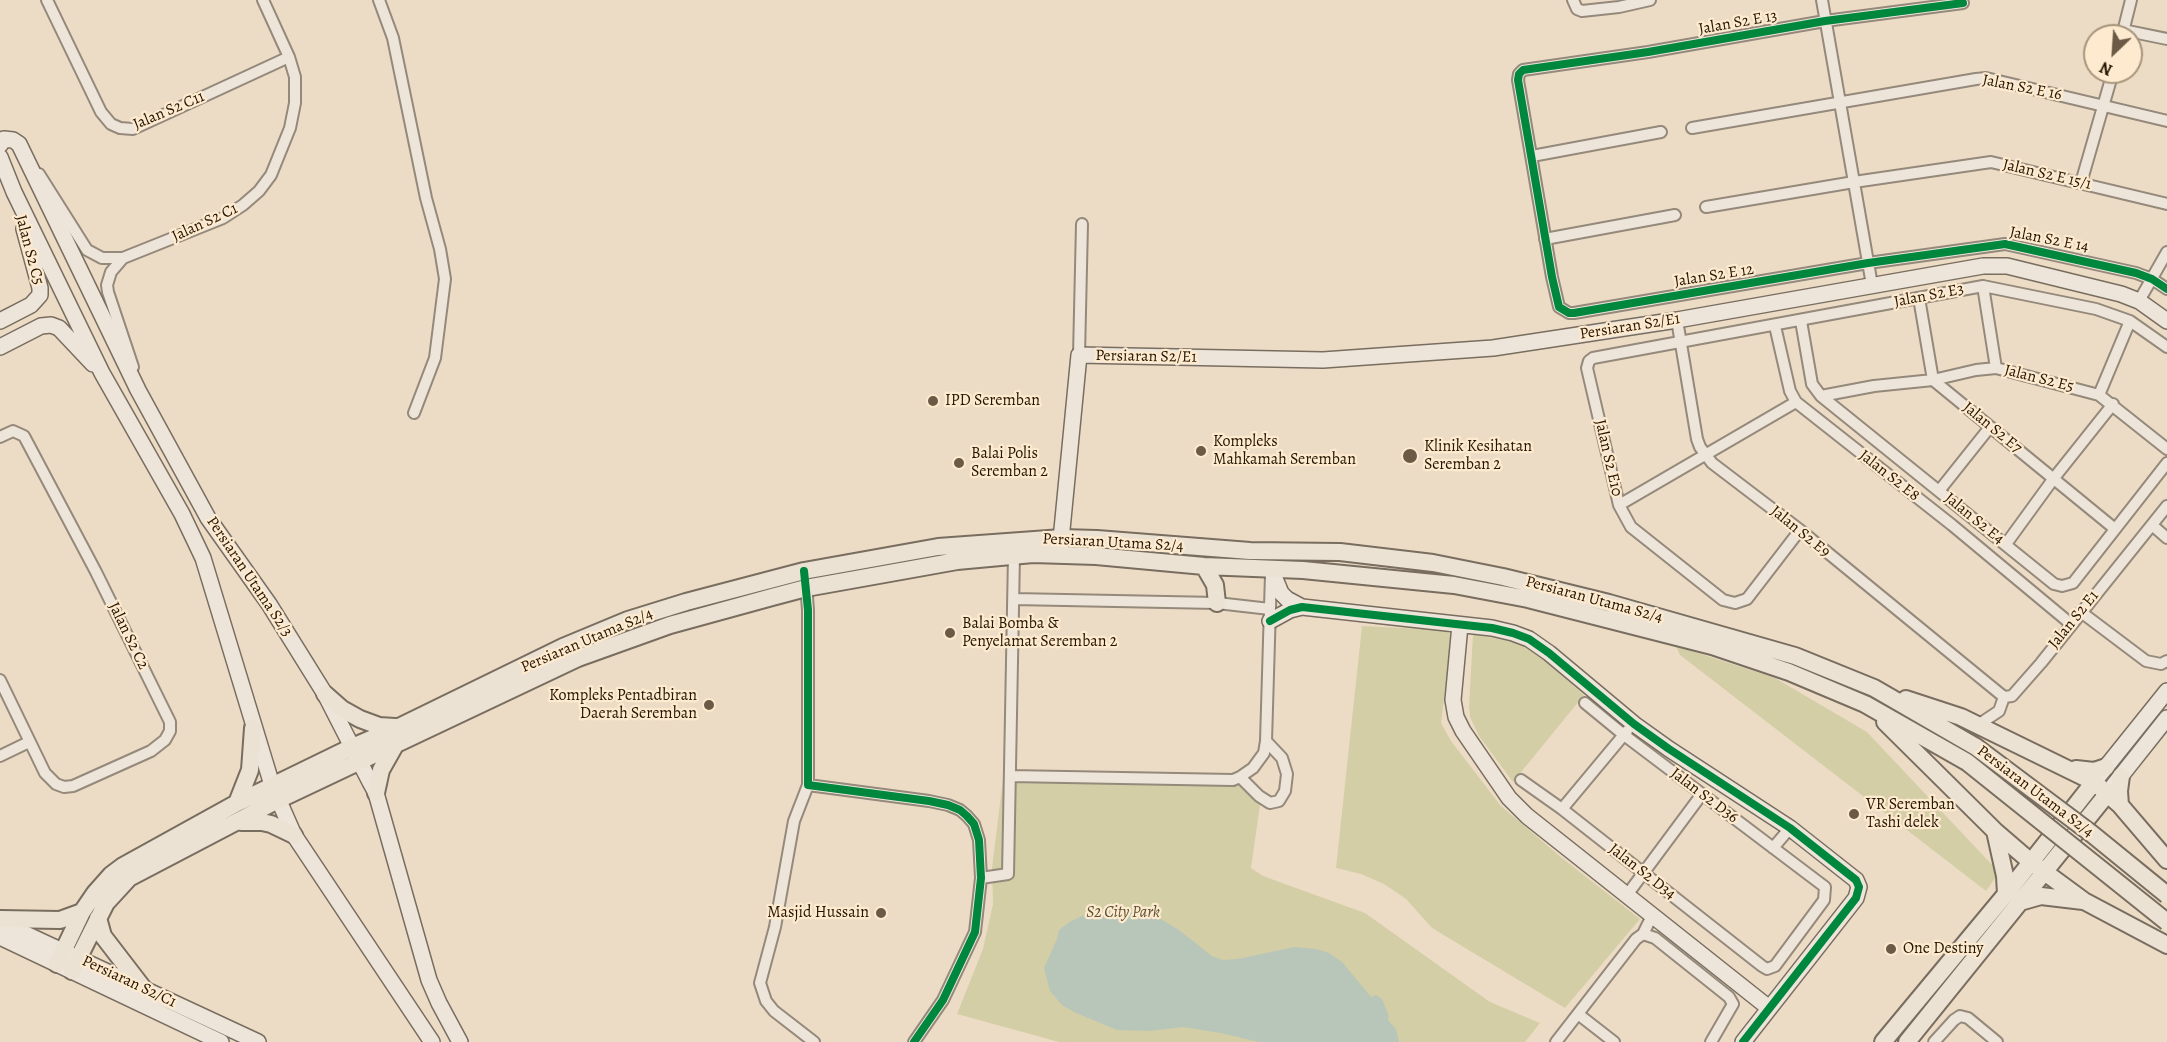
<!DOCTYPE html>
<style>
body{margin:0}
#map{position:relative;width:2167px;height:1042px;overflow:hidden;background:#eddcc5;font-family:Alegreya,serif}
canvas{display:block}
.north{position:absolute;left:2083px;top:24px;width:60px;height:60px;box-sizing:border-box;background:#feeace;border:2px solid #a7947c;border-radius:50%;rotate:205deg;font-size:16px;font-weight:700;line-height:24px;text-align:center;color:#251400}
.north::after{content:'';display:block;margin:auto;width:21px;height:27px;background:#6b5a45;clip-path:polygon(50% 0,100% 100%,50% 72%,0 100%)}
</style>
<div id="map">
<canvas width="2167" height="1042"></canvas>
<div class="north">N</div>
</div>
<script>
const c = document.querySelector('canvas').getContext('2d');
c.lineJoin = 'round';
function fillPath(path, color) {
  c.fillStyle = color;
  c.fill(path, 'evenodd');
}
function poly(rows) {
  const path = new Path2D();
  for (const r of rows) {
    path.moveTo(r[0], r[1]);
    for (let i = 2; i < r.length; i += 2) path.lineTo(r[i], r[i + 1]);
  }
  return path;
}
function stroke(path, color, width, dash) {
  c.strokeStyle = color;
  c.lineWidth = width;
  c.lineCap = dash ? 'butt' : 'round';
  c.setLineDash(dash || []);
  c.stroke(path);
}
function label(font, color, halo, rows, align = 'center') {
  c.font = font + ' Alegreya,serif';
  c.lineWidth = 4.5;
  c.setLineDash([]);
  c.textBaseline = 'middle';
  c.strokeStyle = halo;
  c.fillStyle = color;
  for (const [text, x, y, turn = 0] of rows) {
    c.save();
    c.translate(x, y);
    c.rotate((+turn || 0) * Math.PI / 180);
    c.textAlign = isNaN(turn) ? turn : align;
    if (halo) c.strokeText(text, 0, 0);
    c.fillText(text, 0, 0);
    c.restore();
  }
}
const green = poly([
 [1362,626,1444,630,1450,634,1451,643,1441,723,1451,741,1501,806,1562,858,1640,919,1565,1008,1432,928,1406,899,1384,884,1361,874,1336,868],
 [1473,634,1519,643,1532,649,1584,695,1513,782,1479,736,1470,717,1469,707],
 [1676,646,1775,678,1867,732,1995,868,1998,874,1986,891,1680,655],
 [1003,779,1245,786,1260,805,1251,868,1263,876,1365,913,1490,1002,1540,1023,1525,1042,1059,1042,957,1014,983,949,993,904,992,868]
]);
const water = poly([
 [1124,911,1154,915,1179,930,1212,956,1223,960,1238,959,1294,947,1316,949,1329,953,1342,962,1371,997,1376,995,1382,999,1389,1016,1388,1020,1396,1029,1399,1042,1259,1042,1221,1033,1183,1027,1150,1031,1117,1030,1074,1012,1062,1005,1050,991,1044,968,1057,939,1059,930,1071,921,1087,914,1099,912]
]);
const street = poly([
 [47,0,101,112,111,124,120,128,133,129,289,57],
 [379,0,393,38,426,198,440,249,445,279,435,358,414,413],
 [1573,0,1577,9,1582,11,1619,7,1650,0],
 [1822,0,1872,285],
 [1963,3,1825,21,1648,52,1523,70,1519,74,1518,80,1552,277,1559,307,1569,313,1574,313,1868,263,2005,244,2136,273,2152,279,2167,289],
 [2123,30,2167,39],
 [2122,36,2131,0],
 [1692,128,1976,79,1986,78,2167,121],
 [1532,156,1661,132],
 [39,174,87,250,102,258,123,258],
 [2081,183,2113,72],
 [1706,207,1854,182,1991,162,2167,204],
 [1545,239,1675,215],
 [1983,286,1996,368],
 [1919,298,1933,380,2115,529],
 [2139,301,2167,252],
 [1677,320,1697,439,1700,447,1712,463,1800,530,2004,697],
 [1801,321,1812,384,1821,396,2054,584,2062,586,2073,583,2167,463],
 [1775,326,1790,391,1796,402,1952,525,2071,624],
 [1079,355,1082,224],
 [133,367,108,292,107,285,111,272,123,258,223,218,243,205,259,191,271,175,290,128,295,103,295,77,289,57,263,0],
 [2099,395,2130,321],
 [1821,396,1874,386,1933,380,1976,370,1996,368,2099,395,2167,449],
 [0,437,13,431,24,436,96,572,170,722,170,731,165,740,151,751,73,786,64,787,56,784,45,773,0,680],
 [1939,491,1990,427],
 [1619,505,1796,402],
 [2152,525,2167,538],
 [1800,530,1747,599,1735,603,1723,600,1631,527,1619,505,1587,368,1589,361,1593,358,1983,286,2096,309,2130,321,2167,347],
 [2006,544,2054,478,2113,404],
 [806,584,808,610,808,785,929,801,948,805,960,810,967,816,974,824,979,840,981,878,975,932,943,1000,914,1042],
 [1014,599,1217,603,1270,609],
 [2081,612,2146,661,2161,664,2167,661],
 [2004,697,2012,696,2041,663,2167,506],
 [1978,725,1999,711,2004,697],
 [0,756,29,742],
 [1010,776,1233,780,1240,777,1253,768,1264,753,1266,741,1271,574],
 [1240,777,1259,796,1270,803,1279,801,1285,791,1287,774,1282,758,1266,741],
 [1521,780,1562,809,1762,966,1767,969,1775,966,1824,900,1825,887,1624,735,1585,703],
 [808,785,794,821,775,927,760,983,766,1001,774,1011,814,1042],
 [1562,809,1627,731],
 [1773,848,1790,828],
 [981,878,1008,874,1014,555],
 [1627,895,1702,794],
 [1643,934,1655,938,1729,997,1733,1004,1711,1042],
 [1578,1014,1614,1042],
 [1556,1042,1636,939,1643,934,1652,916],
 [1934,1042,1954,1020,1960,1016,1968,1018,1997,1042]
]);
const secondary = poly([
 [0,145,4,139,13,140,19,144,138,390,208,518,269,604,325,694,370,782,376,793,429,980,439,1003,460,1042],
 [0,157,14,192,102,373,182,514,203,558,272,785,294,835,432,1042],
 [0,321,31,305,40,295,40,288,24,229],
 [0,347,41,326,51,325,59,328,93,364],
 [1060,550,1079,355,1323,360,1493,348,1677,320,1983,266,2007,266,2121,294,2139,301,2167,321],
 [1271,569,1281,593,1287,599,1302,607],
 [1270,621,1290,610,1302,607,1492,628,1513,633,1529,639,1549,653,1634,724,1669,749,1790,828,1856,880,1859,887,1856,898,1743,1042],
 [1460,625,1453,700,1456,717,1463,731,1509,798,1527,816,1769,1008],
 [2098,777,2167,691],
 [2113,786,2167,718],
 [0,922,258,1042],
 [0,937,221,1042]
]);
const primary = poly([
 [1204,566,1215,585,1217,603],
 [325,694,342,709,360,719,379,726,395,727],
 [1906,699,1961,717,2094,782,2120,805,2167,860],
 [1885,722,1995,831,2031,862,2084,901,2167,945],
 [2076,769,2094,771,2106,767],
 [376,793,381,770,394,747],
 [237,803,250,770,253,728],
 [2120,805,2119,791,2121,776],
 [241,822,262,822,271,824,294,835],
 [1995,831,2005,876,2006,894],
 [2020,902,2041,896,2083,901],
 [98,918,103,936,143,988],
 [0,919,60,920,82,912],
 [57,964,82,912,95,893,111,875,123,866,237,803,352,747,399,727,563,647,628,620,686,602,804,571,938,547,1062,538,1097,539,1250,551,1340,552,1433,563,1503,577,1609,603,1795,656,1874,688,1976,747],
 [72,971,106,903,129,878,278,800,578,658,670,625,772,597,806,588,957,561,1033,554,1096,556,1204,566,1303,570,1454,585,1528,599,1712,646,1789,672,1865,704,1967,762],
 [1883,1042,2006,894,2094,782],
 [1907,1042,2108,793]
]);
const primaryBridge = poly([
 [1976,747,2092,834,2167,895],
 [1967,762,2167,922]
]);
const cycleway = poly([
 [1963,3,1825,21,1648,52,1523,70,1519,74,1518,80,1552,277,1559,307,1569,313,1574,313,1868,263,2005,244,2136,273,2152,279,2167,289],
 [804,571,808,610,808,785,929,801,948,805,960,810,967,816,974,824,979,840,981,878,975,932,943,1000,914,1042],
 [1270,621,1290,610,1302,607,1492,628,1513,633,1529,639,1549,653,1634,724,1669,749,1790,828,1856,880,1859,887,1856,898,1743,1042]
]);
const markers = [
 [933,401,6,"#6b5a45"],
 [1201,451,6,"#6b5a45"],
 [1410,456,8,"#6b5a45"],
 [959,463,6,"#6b5a45"],
 [950,633,6,"#6b5a45"],
 [709,705,6,"#6b5a45"],
 [1854,814,6,"#6b5a45"],
 [881,913,6,"#6b5a45"],
 [1891,949,6,"#6b5a45"]
];
const streetNames = [
 ["Jalan S2 E 13",1738,23,-10],
 ["Jalan S2 E 16",2022,88,11],
 ["Jalan S2 C11",169,111,-23],
 ["Jalan S2 E 15/1",2047,175,13],
 ["Jalan S2 C1",205,223,-25],
 ["Jalan S2 E 14",2049,240,11],
 ["Jalan S2 C5",29,250,75],
 ["Jalan S2 E 12",1714,276,-9],
 ["Jalan S2 E3",1929,296,-11],
 ["Persiaran S2/E1",1630,327,-9],
 ["Persiaran S2/E1",1146,357,1],
 ["Jalan S2 E5",2039,379,14],
 ["Jalan S2 E7",1992,428,39],
 ["Jalan S2 E10",1608,458,77],
 ["Jalan S2 E8",1889,476,38],
 ["Jalan S2 E4",1974,519,39],
 ["Jalan S2 E9",1800,532,39],
 ["Persiaran Utama S2/4",1113,543,3],
 ["Persiaran Utama S2/3",249,577,56],
 ["Persiaran Utama S2/4",1594,600,15],
 ["Jalan S2 E1",2074,620,-51],
 ["Jalan S2 C2",128,636,64],
 ["Persiaran Utama S2/4",587,641,-23],
 ["Persiaran Utama S2/4",2035,792,37],
 ["Jalan S2 D36",1704,796,37],
 ["Jalan S2 D34",1642,872,38],
 ["Persiaran S2/C1",129,982,25]
];
const poiNames = [
 ["IPD Seremban",945,401],
 ["Kompleks",1213,442],
 ["Mahkamah Seremban",1213,460],
 ["Klinik Kesihatan",1424,447],
 ["Seremban 2",1424,465],
 ["Balai Polis",971,454],
 ["Seremban 2",971,472],
 ["Balai Bomba &",962,624],
 ["Penyelamat Seremban 2",962,642],
 ["Kompleks Pentadbiran",697,696,"right"],
 ["Daerah Seremban",697,714,"right"],
 ["VR Seremban",1866,805],
 ["Tashi delek",1866,823],
 ["Masjid Hussain",869,913,"right"],
 ["One Destiny",1903,949]
];
const parkNames = [
 ["S2 City Park",1123,913]
];
fillPath(green, '#d4cea7');
fillPath(water, '#b7c6b8');
stroke(street, '#94897a', 14);
stroke(secondary, '#786d5f', 18);
stroke(primary, '#786d5f', 20);
stroke(street, '#eee5da', 10);
stroke(secondary, '#eee5da', 15);
stroke(primary, '#ebe2d4', 16);
stroke(primaryBridge, '#786d5f', 20, []);
stroke(primaryBridge, '#ebe2d4', 16);
stroke(cycleway, '#00873e', 8);
for (const [x, y, r, color] of markers) {
  const dot = new Path2D();
  dot.arc(x, y, r, 0, 2 * Math.PI);
  c.fillStyle = color;
  c.fill(dot);
  stroke(dot, '#feeace', 2);
}
label('16px', '#251400', '#feeace', streetNames);
label('16px', '#251400', '#feeace', poiNames, 'left');
label('italic 16px', '#5b5132', '#feeace', parkNames);
</script>
